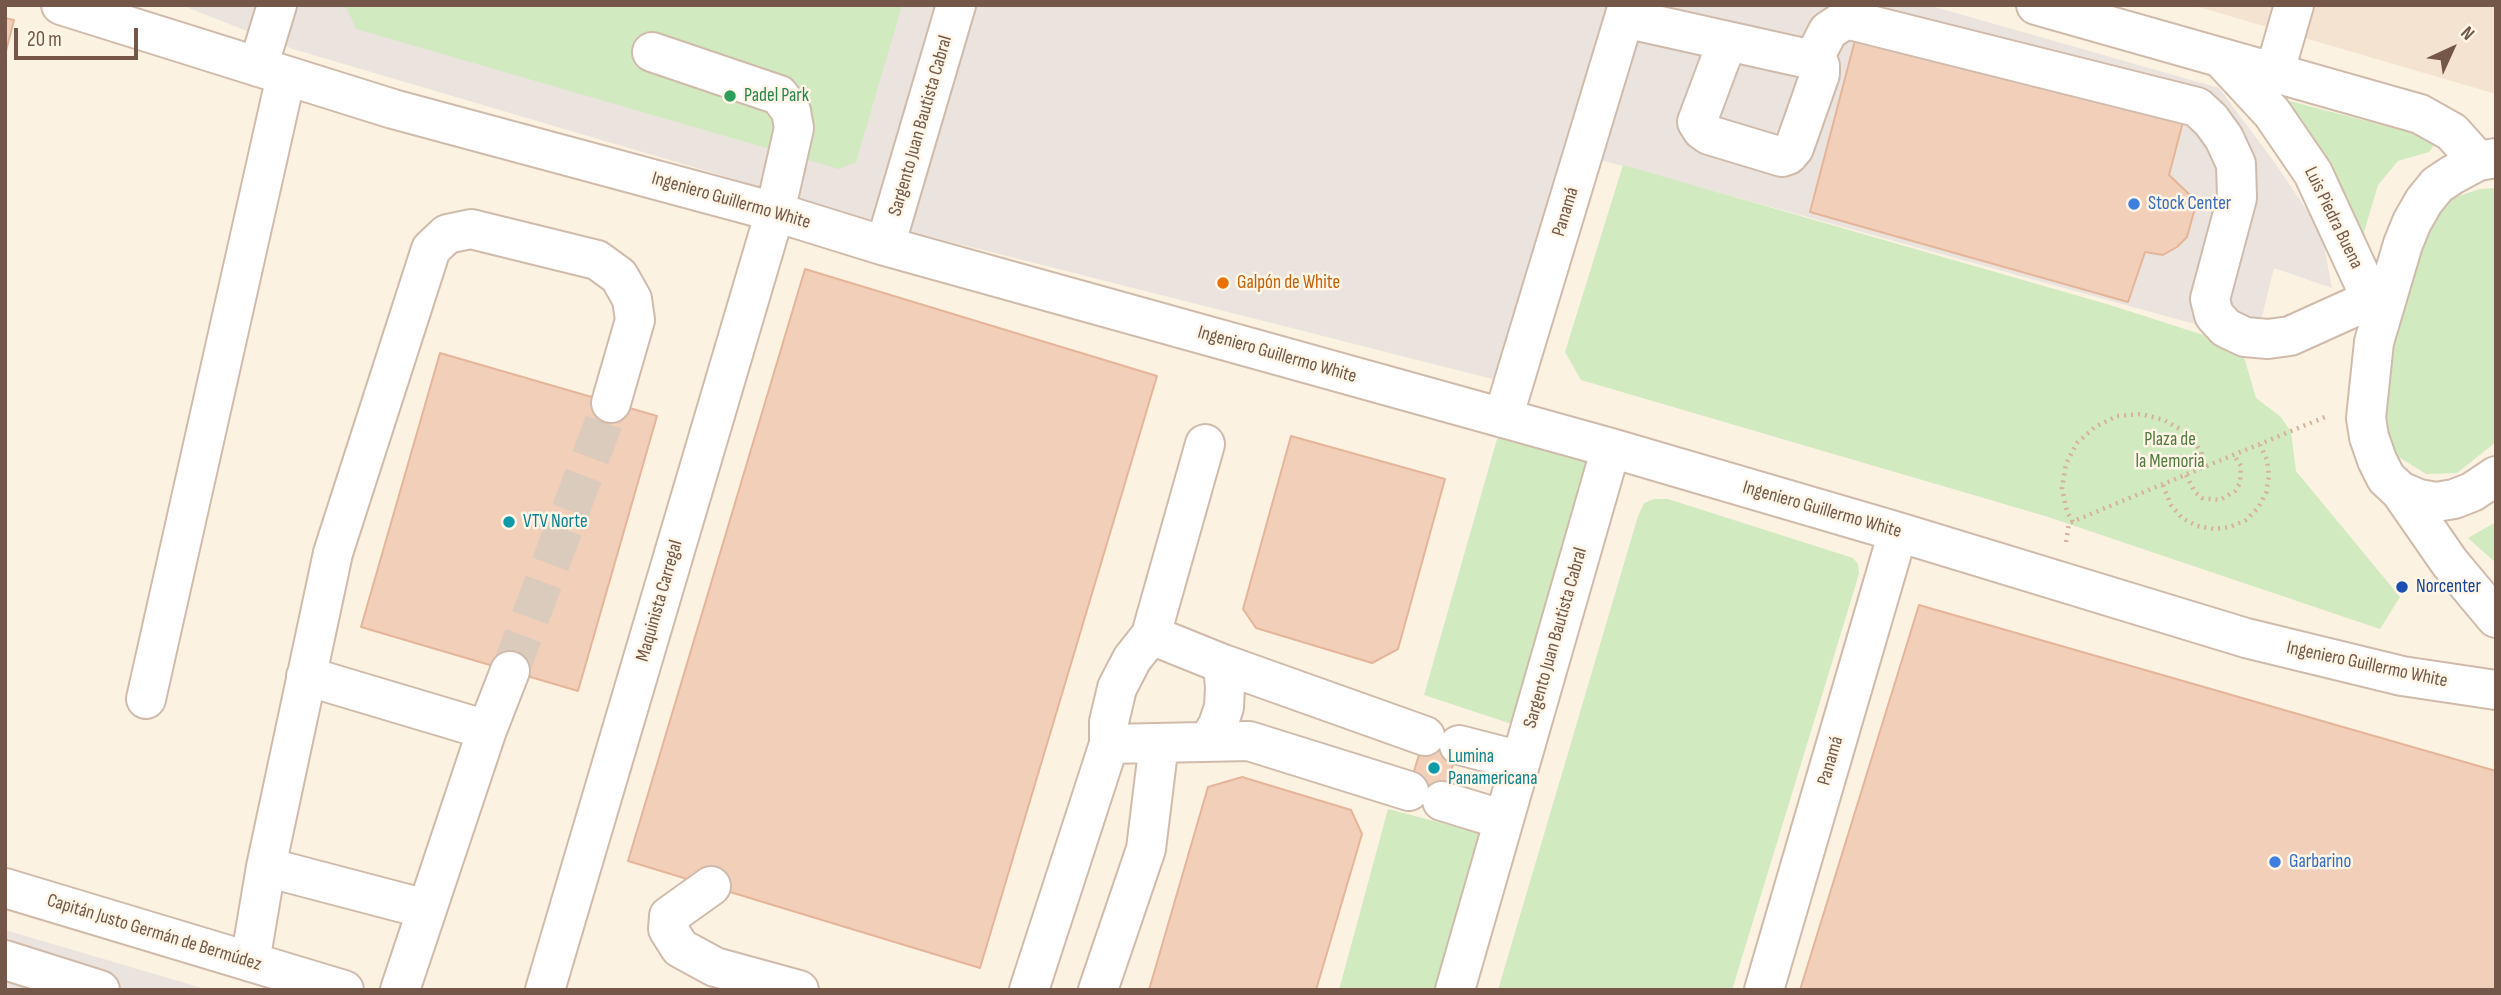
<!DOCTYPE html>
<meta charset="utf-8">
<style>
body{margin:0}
#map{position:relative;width:2501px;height:995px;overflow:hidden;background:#fcf2e2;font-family:"Sofia Sans Condensed",sans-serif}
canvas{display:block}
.frame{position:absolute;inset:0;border:7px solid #745748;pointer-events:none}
.north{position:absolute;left:2417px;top:14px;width:70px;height:70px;-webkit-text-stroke:5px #fff6e8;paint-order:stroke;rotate:45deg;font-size:19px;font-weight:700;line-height:28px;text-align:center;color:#745748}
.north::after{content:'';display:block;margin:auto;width:24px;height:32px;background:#745748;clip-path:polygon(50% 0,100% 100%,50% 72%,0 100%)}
.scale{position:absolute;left:14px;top:28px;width:124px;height:32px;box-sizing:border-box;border:4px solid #745748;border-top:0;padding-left:9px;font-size:21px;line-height:24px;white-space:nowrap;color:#745748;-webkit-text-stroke:5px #fff6e8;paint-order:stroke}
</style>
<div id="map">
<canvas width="2501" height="995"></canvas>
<div class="frame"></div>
<div class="north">N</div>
<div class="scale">20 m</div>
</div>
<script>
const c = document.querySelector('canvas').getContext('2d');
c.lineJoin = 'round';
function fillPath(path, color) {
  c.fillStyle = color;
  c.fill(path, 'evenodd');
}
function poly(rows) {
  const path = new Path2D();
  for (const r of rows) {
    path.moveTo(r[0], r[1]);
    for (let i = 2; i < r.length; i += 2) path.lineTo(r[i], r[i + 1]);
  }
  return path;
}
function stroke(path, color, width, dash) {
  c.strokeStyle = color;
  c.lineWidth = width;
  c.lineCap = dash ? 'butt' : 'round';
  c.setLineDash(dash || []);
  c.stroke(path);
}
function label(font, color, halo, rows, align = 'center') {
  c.font = font + ' "Sofia Sans Condensed",sans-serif';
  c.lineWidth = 5;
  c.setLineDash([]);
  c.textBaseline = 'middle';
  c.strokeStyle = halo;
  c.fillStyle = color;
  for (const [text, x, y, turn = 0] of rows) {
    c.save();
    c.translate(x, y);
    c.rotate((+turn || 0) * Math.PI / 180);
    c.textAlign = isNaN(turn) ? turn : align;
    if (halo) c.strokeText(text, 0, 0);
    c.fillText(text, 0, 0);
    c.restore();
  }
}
const residential = poly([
 [2192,5,2496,5,2496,94]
]);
const industrial = poly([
 [181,5,1928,5,2219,88,2275,163,2321,231,2332,288,2274,268,2256,341,1601,160,1532,389,924,235,293,49],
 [5,930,209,990,5,990]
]);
const green = poly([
 [345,5,902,5,856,162,839,169,356,29],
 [2282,99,2420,135,2435,144,2429,152,2398,161,2378,185,2362,239],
 [1623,165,2110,305,2241,347,2256,398,2281,417,2291,432,2296,471,2400,597,2380,629,2045,516,1581,380,1565,352],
 [2496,188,2496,442,2457,473,2426,474,2397,456,2385,436,2383,388,2388,365,2429,226,2450,199,2480,189],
 [1503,418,1611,448,1530,730,1424,695],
 [1654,499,1668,499,1853,558,1858,564,1859,574,1732,990,1498,990,1638,516,1644,503],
 [2496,522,2496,563,2468,538],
 [1388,809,1499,838,1455,990,1339,990]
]);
const building = poly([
 [5,18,14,20,5,55,5,18],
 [1859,25,2184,118,2169,175,2191,196,2195,208,2187,237,2177,247,2163,255,2145,252,2128,302,1810,212,1859,25],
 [805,269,1157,376,980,968,628,861,805,269],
 [440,353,657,416,578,691,361,627,440,353],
 [1291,436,1445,479,1398,649,1372,663,1256,628,1243,609,1291,436],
 [1919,605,2496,771,2496,990,1800,990,1919,605],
 [1428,725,1462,735,1439,811,1405,801,1428,725],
 [1242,777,1351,810,1362,834,1316,990,1149,990,1208,787,1242,777]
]);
const minorTunnel = poly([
 [510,671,611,403]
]);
const path = poly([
 [2186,475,2195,492,2202,498,2220,500,2235,491,2240,483,2241,466,2234,455],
 [2163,485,2171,505,2182,518,2197,526,2214,529,2230,527,2246,520,2258,508,2266,493,2269,476,2267,460,2260,445],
 [2073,522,2067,512,2062,488,2066,464,2077,443,2095,427,2117,416,2141,414,2164,420,2185,432,2201,451,2206,467],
 [2066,542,2069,523,2325,417]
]);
const minor = poly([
 [61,5,393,109,775,212,885,246,1611,448,1898,532,2246,638,2402,676,2496,690],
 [2036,5,2420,114,2452,132,2478,161],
 [1624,18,1813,60,1820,66,1820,74,1794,148,1788,155,1782,157,1709,135,1702,130,1697,122,1727,42],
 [2222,59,2272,113,2313,173,2380,318],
 [1813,60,1828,31,1846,19,2197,107,2211,120,2224,138,2236,164,2237,198,2210,299,2214,315,2226,328,2245,337,2268,339,2290,336,2372,299],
 [258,67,277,5],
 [2275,71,2294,5],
 [2496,158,2478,161,2452,175,2437,185,2424,201,2412,222,2403,244,2374,342,2366,418,2369,437,2377,460,2386,478,2400,491,2419,499,2436,502,2454,499,2472,492,2496,476],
 [885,246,956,5],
 [1503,418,1628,5],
 [2400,491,2450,563,2496,618],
 [1151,635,1205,444],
 [306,676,487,730],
 [146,699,286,76],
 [1208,742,1218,725,1224,707,1225,687,1223,664],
 [1459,745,1521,761],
 [1409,791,1249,741,1109,744,1109,722,1117,688,1132,659,1151,635,1223,664,1425,736],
 [1442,801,1504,820],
 [266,867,426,909],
 [711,886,669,916,668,929,680,948,715,967,799,990],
 [5,888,344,990],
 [5,960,100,990],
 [250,962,266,867,333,553,431,249,447,234,471,229,597,260,619,276,632,299,635,320,611,403],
 [400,990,487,730,510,671],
 [545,990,775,212,794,128,791,111,779,95,652,52],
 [1029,990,1109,744],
 [1098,990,1146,849,1159,743],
 [1455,990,1611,448],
 [1764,990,1898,532]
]);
const markers = [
 [730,96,7,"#2e9e5b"],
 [2134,204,7,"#3f7fe0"],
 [1223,283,7,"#e8710a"],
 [509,522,7,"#0f9aa8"],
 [2402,587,7,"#1a4fb4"],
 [1434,768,7,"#0f9aa8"],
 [2275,862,7,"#3f7fe0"]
];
const leisureNames = [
 ["Padel Park",744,96]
];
const streetNames = [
 ["Sargento Juan Bautista Cabral",921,126,-74],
 ["Ingeniero Guillermo White",731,201,16],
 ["Panamá",1566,212,-73],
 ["Luis Piedra Buena",2333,218,64],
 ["Ingeniero Guillermo White",1277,355,16],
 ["Ingeniero Guillermo White",1822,510,16],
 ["Maquinista Carregal",660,601,-74],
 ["Sargento Juan Bautista Cabral",1556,638,-74],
 ["Ingeniero Guillermo White",2367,665,12],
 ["Panamá",1831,761,-74],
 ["Capitán Justo Germán de Bermúdez",154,933,17]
];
const shopNames = [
 ["Stock Center",2148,204],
 ["Garbarino",2289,862]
];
const foodNames = [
 ["Galpón de White",1237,283]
];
const parkNames = [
 ["Plaza de",2170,440],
 ["la Memoria",2170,462]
];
const cultureNames = [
 ["VTV Norte",523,522],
 ["Lumina",1448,757],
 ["Panamericana",1448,779]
];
const transitNames = [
 ["Norcenter",2416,587]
];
fillPath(residential, '#f4e3d0');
fillPath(industrial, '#ebe3dd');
fillPath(green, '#d1eac0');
fillPath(building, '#f2cfb9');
stroke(building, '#e5b599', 2);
stroke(minorTunnel, '#dacbbc', 38, [38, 19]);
stroke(minor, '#d0bbab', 42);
stroke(path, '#d6b29c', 4.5, [2, 5]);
stroke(minor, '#fff', 38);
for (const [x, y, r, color] of markers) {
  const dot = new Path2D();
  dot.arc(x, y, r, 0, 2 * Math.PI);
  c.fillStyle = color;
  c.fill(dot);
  stroke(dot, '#fff6e8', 2.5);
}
label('19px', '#27864d', '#fff6e8', leisureNames, 'left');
label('19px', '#745748', '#fff6e8', streetNames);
label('19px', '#366cbe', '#fff6e8', shopNames, 'left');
label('19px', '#c56008', '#fff6e8', foodNames, 'left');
label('19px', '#527a40', '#fff6e8', parkNames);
label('19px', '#0d838f', '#fff6e8', cultureNames, 'left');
label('19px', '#164399', '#fff6e8', transitNames, 'left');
</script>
